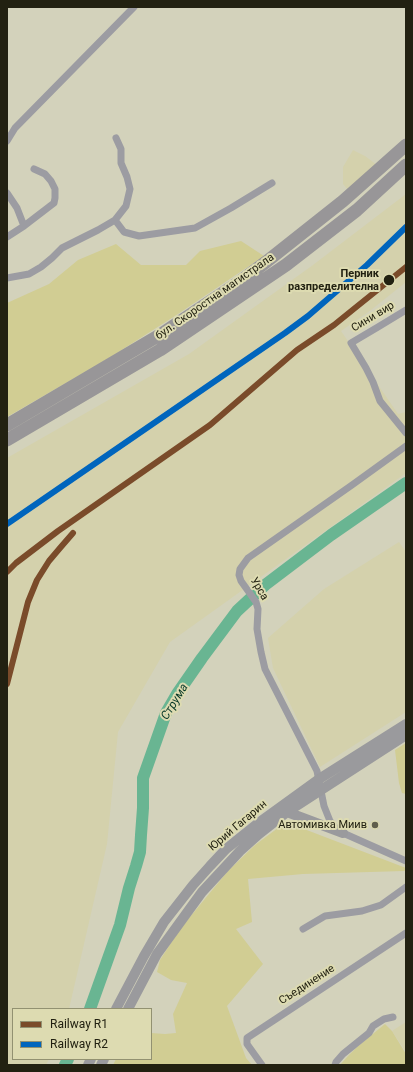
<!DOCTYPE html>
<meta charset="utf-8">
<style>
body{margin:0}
#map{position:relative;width:413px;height:1072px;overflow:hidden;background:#d3d2bb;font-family:Roboto,sans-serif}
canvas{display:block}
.frame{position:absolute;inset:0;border:8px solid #222111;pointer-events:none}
.legend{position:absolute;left:12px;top:1008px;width:140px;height:52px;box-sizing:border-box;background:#dddbb1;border:1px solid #929171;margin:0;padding:5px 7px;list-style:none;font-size:12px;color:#222111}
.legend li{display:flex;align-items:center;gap:8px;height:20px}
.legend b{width:20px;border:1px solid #929171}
</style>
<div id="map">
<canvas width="413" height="1072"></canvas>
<div class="frame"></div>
<ul class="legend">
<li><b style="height:5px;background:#7a4b2a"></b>Railway R1</li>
<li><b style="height:5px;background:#0065bd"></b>Railway R2</li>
</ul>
</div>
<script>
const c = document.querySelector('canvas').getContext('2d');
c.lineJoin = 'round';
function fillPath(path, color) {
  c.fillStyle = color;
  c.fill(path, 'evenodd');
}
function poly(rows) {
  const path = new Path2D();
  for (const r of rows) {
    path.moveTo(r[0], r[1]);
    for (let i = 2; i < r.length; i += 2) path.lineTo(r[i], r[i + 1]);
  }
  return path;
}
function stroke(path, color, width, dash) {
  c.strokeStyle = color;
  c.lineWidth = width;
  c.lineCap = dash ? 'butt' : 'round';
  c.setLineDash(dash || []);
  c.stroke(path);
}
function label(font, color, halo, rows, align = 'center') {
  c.font = font + ' Roboto,sans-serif';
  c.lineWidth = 4;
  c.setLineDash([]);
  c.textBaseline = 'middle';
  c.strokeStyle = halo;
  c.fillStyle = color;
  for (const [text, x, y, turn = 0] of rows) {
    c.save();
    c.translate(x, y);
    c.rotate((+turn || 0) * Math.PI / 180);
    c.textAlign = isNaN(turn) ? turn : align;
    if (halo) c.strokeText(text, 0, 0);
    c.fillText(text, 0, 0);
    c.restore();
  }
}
const built = poly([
 [353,150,365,156,377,165,348,190,343,184,343,167],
 [406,194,406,282,371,310,341,331,398,414,406,412,406,473,170,642,118,732,107,844,69,1009,13,1009,13,1059,49,1059,46,1065,7,1065,7,458,189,354,313,265],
 [399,542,406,552,406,712,320,767,273,668,268,638,324,589],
 [406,1022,406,1052,392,1031]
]);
const green = poly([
 [241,241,264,256,175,316,109,358,7,417,7,303,49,284,78,260,116,244,141,265,186,265,200,251],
 [406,743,406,794,402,793,399,783,395,750],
 [291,824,406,868,406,870,404,871,303,874,248,879,252,922,236,929,263,964,227,1006,246,1058,252,1065,113,1065,116,1059,151,1059,151,1033,165,1034,176,1033,173,1014,187,983,171,980,157,972,160,960,180,929,228,871,255,845,282,825],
 [385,1024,392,1031,406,1054,406,1065,340,1065,348,1056,357,1047]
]);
const river = poly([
 [90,1009,120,925,129,888,136,866,140,852,141,835,143,808,143,778,166,713,177,694,202,658,237,611,265,585,331,535,406,483],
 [65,1065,68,1059]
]);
const street = poly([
 [7,141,15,128,134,7],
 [7,193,17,208,24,226],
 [115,220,124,232,139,236,195,228,231,208,272,183],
 [7,237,24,226,54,203,55,198,55,189,51,181,45,174,34,169],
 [7,278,29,274,41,267,52,258,62,248,98,230,115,220,126,206,130,189,127,177,121,163,121,149,116,138],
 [406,310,378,327,351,343,366,368,373,382,380,401,406,433],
 [406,446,352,485,248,558,240,569,239,575,241,581,256,602,258,609,257,629,261,652,265,669,317,771,324,806,330,821,335,827,343,833,406,861],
 [303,929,325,916,362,911,381,905,406,887],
 [262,1065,247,1044,247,1038,406,933],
 [335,1065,336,1062,343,1054,369,1033,373,1026,384,1019,393,1017]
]);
const secondary = poly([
 [287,812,343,833],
 [116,1009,144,956,164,922,193,885,210,866,226,849,261,821,319,779,406,724],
 [128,1009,157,954,202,892,240,851,259,834,287,812,406,735],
 [88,1065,91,1059],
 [101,1065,104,1059]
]);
const highway = poly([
 [7,425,163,333,238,283,266,262,343,201,406,145],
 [7,440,160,350,286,265,357,210,406,165]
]);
const rail1 = poly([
 [7,572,16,563,58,531,210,425,297,350,334,325,355,308,406,267],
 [7,684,28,602,37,580,49,561,60,548,73,533]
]);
const rail2 = poly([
 [7,524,285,333,308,316,367,265,406,227]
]);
const markers = [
 [389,280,6,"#222111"],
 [375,825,4,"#605f4c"]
];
const stopNames = [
 ["Перник",379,274],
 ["разпределителна",379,287]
];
const streetNames = [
 ["бул. Скоростна магистрала",215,297,-35],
 ["Сини вир",373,317,-31],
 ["Урса",259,589,59],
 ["Юрий Гагарин",238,826,-40],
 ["Съединение",307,985,-33]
];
const poiNames = [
 ["Автомивка Миив",367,825]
];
const waterNames = [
 ["Струма",175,702,-58]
];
fillPath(built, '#d4d1ac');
fillPath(green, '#d1cd93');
stroke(river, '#69b592', 12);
stroke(street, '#9c9ca2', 7);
stroke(secondary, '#9a9a9d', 10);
stroke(highway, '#989698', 13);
stroke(rail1, '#7a4b2a', 6);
stroke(rail2, '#0065bd', 6);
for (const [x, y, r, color] of markers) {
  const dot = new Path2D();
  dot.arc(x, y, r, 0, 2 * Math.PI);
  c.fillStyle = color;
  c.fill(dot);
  stroke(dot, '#dddbb1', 1.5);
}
label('bold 11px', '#222111', '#dddbb1', stopNames, 'right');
label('11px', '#222111', '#dddbb1', streetNames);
label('11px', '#222111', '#dddbb1', poiNames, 'right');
label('italic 12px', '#083928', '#dddbb1', waterNames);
</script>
